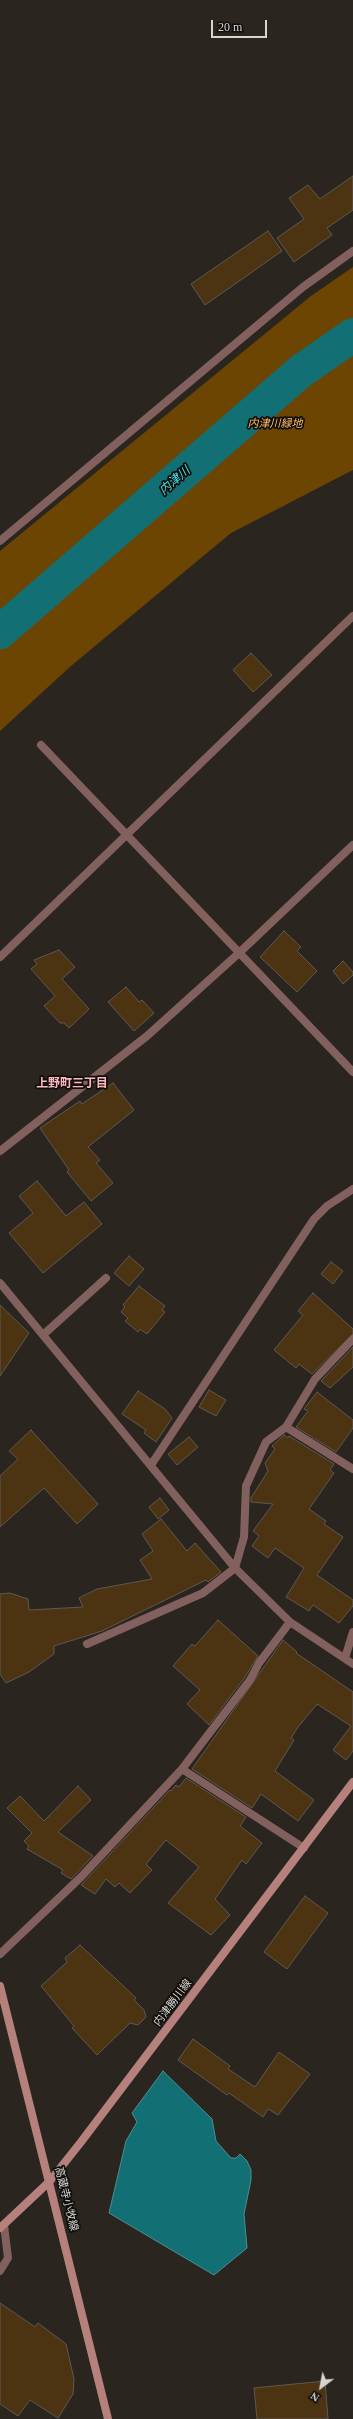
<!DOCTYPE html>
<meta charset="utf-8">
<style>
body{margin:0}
#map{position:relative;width:353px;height:2419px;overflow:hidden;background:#2b251f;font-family:"Times New Roman",serif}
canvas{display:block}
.north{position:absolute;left:301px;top:2367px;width:40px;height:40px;-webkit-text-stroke:3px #110f0c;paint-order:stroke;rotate:212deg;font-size:11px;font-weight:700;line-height:16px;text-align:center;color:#d8d5d1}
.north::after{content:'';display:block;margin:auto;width:14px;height:18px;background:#d8d5d1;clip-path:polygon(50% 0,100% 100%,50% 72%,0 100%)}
.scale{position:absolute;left:211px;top:20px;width:56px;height:18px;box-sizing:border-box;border:2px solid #d8d5d1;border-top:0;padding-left:5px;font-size:12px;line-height:14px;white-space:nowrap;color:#d8d5d1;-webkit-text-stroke:3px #110f0c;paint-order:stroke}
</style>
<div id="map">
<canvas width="353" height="2419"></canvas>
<div class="north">N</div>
<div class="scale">20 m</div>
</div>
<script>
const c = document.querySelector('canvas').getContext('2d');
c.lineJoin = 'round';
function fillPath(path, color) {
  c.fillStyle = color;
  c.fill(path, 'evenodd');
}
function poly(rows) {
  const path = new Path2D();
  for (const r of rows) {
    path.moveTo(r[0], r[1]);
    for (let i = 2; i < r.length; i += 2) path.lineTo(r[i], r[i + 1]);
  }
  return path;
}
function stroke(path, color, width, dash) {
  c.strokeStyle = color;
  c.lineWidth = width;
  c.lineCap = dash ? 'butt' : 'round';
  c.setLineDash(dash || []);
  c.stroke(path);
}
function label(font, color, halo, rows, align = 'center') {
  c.font = font + ' "Times New Roman","Noto Sans JP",serif';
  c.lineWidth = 3.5;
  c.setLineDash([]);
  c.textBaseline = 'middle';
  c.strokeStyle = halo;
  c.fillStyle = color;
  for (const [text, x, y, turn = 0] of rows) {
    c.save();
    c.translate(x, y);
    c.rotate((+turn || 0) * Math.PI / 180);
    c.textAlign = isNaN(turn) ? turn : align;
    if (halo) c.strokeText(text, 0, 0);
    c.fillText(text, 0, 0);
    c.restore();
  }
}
const green = poly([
 [353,267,353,470,231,533,71,666,0,731,0,551,311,296]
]);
const water = poly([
 [163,2071,212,2119,216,2141,231,2158,236,2158,240,2154,247,2161,251,2170,251,2180,244,2214,247,2248,214,2275,109,2213,126,2141,137,2122,132,2113,163,2071]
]);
const river = poly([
 [0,632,301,371,353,335]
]);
const building = poly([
 [353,176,353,210,327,228,332,235,294,262,277,238,304,219,289,198,308,185,320,199,353,176],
 [268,231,282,251,205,305,191,284,268,231],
 [251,653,272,675,253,692,233,670,251,653],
 [284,931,301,947,297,951,317,971,297,992,260,957,284,931],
 [59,950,75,967,62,979,89,1009,69,1028,64,1023,60,1023,44,1006,55,996,31,969,37,964,34,960,59,950],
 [343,961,353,972,353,975,343,984,333,971,343,961],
 [126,987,139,1002,142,1000,154,1013,134,1031,108,1002,126,987],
 [113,1083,134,1110,88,1147,100,1160,96,1163,113,1183,91,1201,67,1172,69,1170,40,1128,80,1101,82,1104,113,1083],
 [37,1181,66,1216,84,1202,102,1224,43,1273,9,1233,33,1213,19,1196,37,1181],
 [129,1256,144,1269,129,1286,114,1273,129,1256],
 [331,1262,343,1271,333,1284,321,1274,331,1262],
 [139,1286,165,1306,162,1310,165,1312,147,1334,140,1329,138,1332,125,1321,128,1318,121,1312,125,1307,123,1305,139,1286],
 [313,1293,353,1329,353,1334,312,1374,299,1364,296,1368,274,1350,303,1315,298,1311,313,1293],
 [0,1305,29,1333,0,1376,0,1305],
 [353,1347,353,1367,330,1388,321,1381,353,1347],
 [209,1390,226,1400,216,1416,199,1407,209,1390],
 [138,1391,165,1409,172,1418,156,1442,144,1433,146,1430,122,1414,138,1391],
 [317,1392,353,1420,353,1428,336,1452,296,1427,308,1411,304,1409,317,1392],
 [31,1430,98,1504,77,1524,44,1488,0,1527,0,1476,18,1459,9,1451,31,1430],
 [284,1435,288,1438,289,1436,334,1464,330,1470,334,1473,309,1509,326,1521,324,1524,343,1537,317,1575,353,1600,353,1606,339,1623,313,1605,309,1611,286,1597,304,1568,275,1548,268,1558,252,1546,259,1536,253,1531,273,1504,251,1502,251,1498,268,1471,265,1463,275,1449,272,1446,284,1435],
 [189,1437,198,1447,177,1465,168,1454,189,1437],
 [160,1498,169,1510,158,1519,149,1507,160,1498],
 [161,1519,187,1551,195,1543,221,1572,208,1582,206,1580,102,1631,54,1646,54,1654,29,1672,6,1683,0,1674,0,1594,10,1593,28,1599,29,1610,83,1607,79,1598,97,1589,152,1579,140,1560,153,1551,142,1534,161,1519],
 [218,1620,258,1656,245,1677,209,1725,187,1704,200,1690,173,1666,192,1644,195,1646,218,1620],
 [283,1640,297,1652,296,1653,353,1692,353,1751,346,1760,333,1750,351,1726,317,1704,298,1727,291,1738,294,1740,275,1771,314,1800,298,1821,261,1794,252,1808,192,1769,283,1640],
 [186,1778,246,1817,240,1826,262,1843,246,1864,242,1860,215,1899,230,1915,211,1935,168,1903,199,1867,166,1840,146,1864,152,1870,130,1893,119,1883,115,1887,106,1879,95,1894,81,1885,170,1790,171,1791,176,1785,179,1787,186,1778],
 [78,1786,91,1800,58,1832,93,1856,71,1879,61,1873,63,1870,27,1849,29,1846,24,1841,32,1833,7,1808,20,1796,44,1821,78,1786],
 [305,1896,328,1913,287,1969,264,1952,305,1896],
 [80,1945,136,1998,134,2000,144,2010,146,2017,138,2025,130,2023,97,2055,72,2028,74,2026,41,1986,67,1962,65,1958,80,1945],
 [193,2039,230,2066,228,2069,255,2087,279,2052,310,2074,278,2115,268,2109,263,2117,229,2093,227,2095,178,2060,193,2039],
 [0,2303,35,2327,38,2323,66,2344,74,2379,73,2394,58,2418,30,2400,18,2416,0,2404,0,2303],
 [325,2381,328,2419,257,2419,254,2388,325,2381]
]);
const minor = poly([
 [0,541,303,287,353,251],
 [41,745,353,1072],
 [0,957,353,616],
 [0,1151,147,1036,239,953,353,845],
 [0,1283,235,1568,290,1622,353,1664],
 [43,1335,106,1278],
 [286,1427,353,1469],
 [151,1465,314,1219,327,1206,353,1189],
 [87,1644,203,1593,235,1568,244,1537,246,1486,266,1442,286,1427,315,1379,353,1339],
 [345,1658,353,1632],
 [182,1769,304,1848],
 [0,1954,81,1877,182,1769,250,1680,259,1663,290,1622],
 [0,2271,8,2258,4,2225]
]);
const secondary = poly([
 [0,1986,108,2419],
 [0,2228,50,2181,81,2142,353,1782]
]);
const parkNames = [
 ["内津川緑地",275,424]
];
const streetNames = [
 ["内津勝川線",173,2003,-53],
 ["高蔵寺小牧線",66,2199,76]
];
const waterNames = [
 ["内津川",175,481,-41]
];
const neighbourhoodNames = [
 ["上野町三丁目",72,1084]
];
fillPath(green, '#6d4502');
fillPath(water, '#126f73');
stroke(water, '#4d8e8f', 1);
stroke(river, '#126f73', 34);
fillPath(building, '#4c3312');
stroke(building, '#5f5952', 1);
stroke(minor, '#82605e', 8);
stroke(secondary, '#b6807d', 8);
label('italic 11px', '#ffbc65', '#110f0c', parkNames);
label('11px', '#d8d5d1', '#110f0c', streetNames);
label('italic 12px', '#3ee2e9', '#110f0c', waterNames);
label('bold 12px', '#fcb7be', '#110f0c', neighbourhoodNames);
</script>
